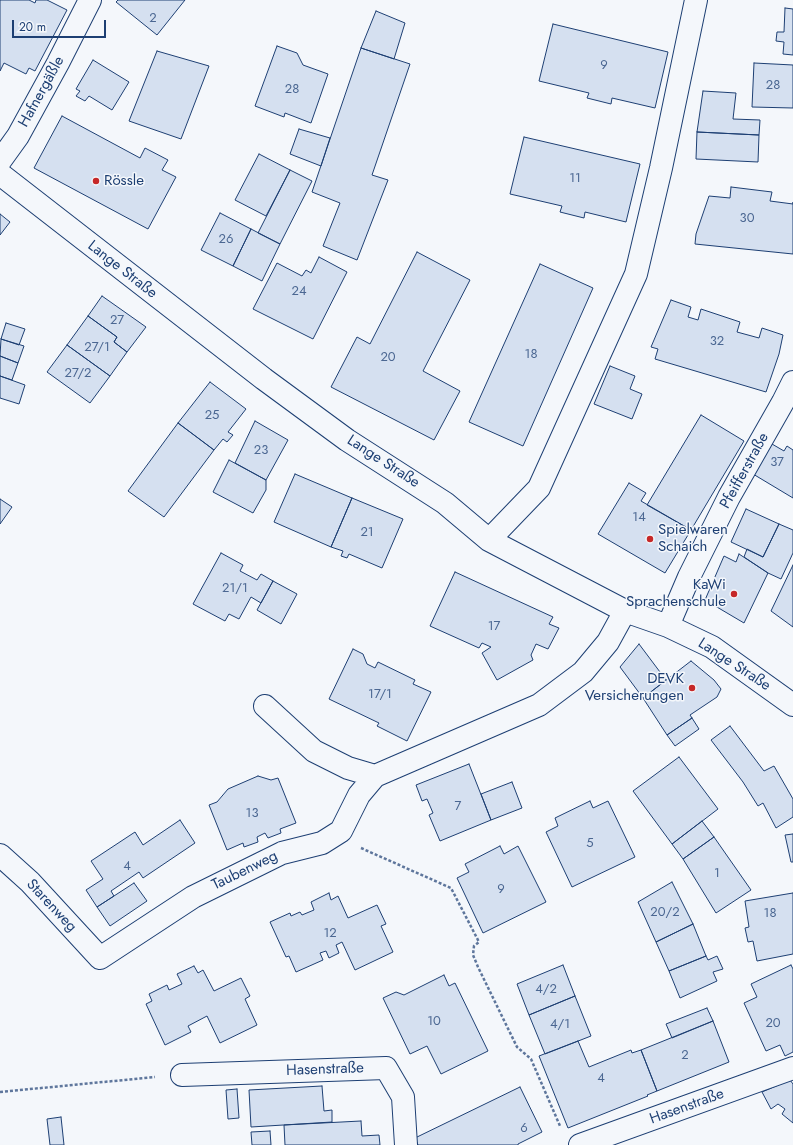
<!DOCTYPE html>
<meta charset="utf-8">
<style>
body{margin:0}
#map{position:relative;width:793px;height:1145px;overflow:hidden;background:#f4f7fb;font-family:Jost,sans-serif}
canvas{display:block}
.scale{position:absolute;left:12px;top:20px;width:94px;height:18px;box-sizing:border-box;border:2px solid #1d3f73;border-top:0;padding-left:5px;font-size:12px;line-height:14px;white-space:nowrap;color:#1d3f73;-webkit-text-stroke:3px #f4f7fb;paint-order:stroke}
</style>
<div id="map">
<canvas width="793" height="1145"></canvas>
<div class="scale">20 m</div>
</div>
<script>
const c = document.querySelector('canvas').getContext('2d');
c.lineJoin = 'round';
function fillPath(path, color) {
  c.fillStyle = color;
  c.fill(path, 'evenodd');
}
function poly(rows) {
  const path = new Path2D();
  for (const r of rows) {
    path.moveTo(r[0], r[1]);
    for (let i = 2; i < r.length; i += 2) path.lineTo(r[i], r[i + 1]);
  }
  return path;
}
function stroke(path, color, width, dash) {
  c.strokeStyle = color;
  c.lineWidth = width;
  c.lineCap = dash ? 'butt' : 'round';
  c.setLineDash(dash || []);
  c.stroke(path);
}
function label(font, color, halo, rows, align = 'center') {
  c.font = font + ' Jost,sans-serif';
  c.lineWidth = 3;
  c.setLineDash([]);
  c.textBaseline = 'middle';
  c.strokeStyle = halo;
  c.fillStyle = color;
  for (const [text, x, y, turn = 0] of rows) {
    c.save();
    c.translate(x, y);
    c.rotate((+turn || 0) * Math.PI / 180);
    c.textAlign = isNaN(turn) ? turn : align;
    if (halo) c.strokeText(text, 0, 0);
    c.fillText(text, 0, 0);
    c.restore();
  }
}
const building = poly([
 [0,0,29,0,35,3,36,0,47,0,67,10,35,71,29,68,26,74,4,63,0,71,0,0],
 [118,0,185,0,157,35,116,2,118,0],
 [785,8,793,9,793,55,783,54,784,42,776,41,777,32,784,32,785,8],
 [376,11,405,23,394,59,361,48,376,11],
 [553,24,668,52,655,108,612,98,611,104,587,98,589,93,539,81,553,24],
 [277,46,297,53,303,65,328,74,311,123,285,113,284,117,255,106,277,46],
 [361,48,410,64,372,175,388,180,357,260,323,246,340,203,312,192,361,48],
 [157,51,209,66,181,139,129,121,157,51],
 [93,60,129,82,112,110,89,96,85,101,76,96,80,91,76,89,93,60],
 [754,63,793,65,793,108,752,107,754,63],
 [703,91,736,93,733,119,760,120,759,135,697,132,703,91],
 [62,116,140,158,145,148,168,160,162,170,176,177,148,229,34,168,62,116],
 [299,129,330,138,321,166,290,154,299,129],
 [697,132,759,135,758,162,696,159,697,132],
 [524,137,640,164,626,222,585,212,584,218,560,212,562,206,510,194,524,137],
 [259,154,290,170,266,216,235,200,259,154],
 [290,170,312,181,280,244,258,233,290,170],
 [731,187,772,192,770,201,793,204,793,202,793,254,695,244,696,234,709,196,730,198,731,187],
 [220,213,251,229,233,266,201,250,220,213],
 [0,214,10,222,0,235,0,214],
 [251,229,280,244,262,281,233,266,251,229],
 [417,252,470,280,423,371,460,391,434,440,331,387,357,337,370,344,417,252],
 [319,257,347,272,313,339,253,309,277,263,302,276,306,270,311,273,319,257],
 [540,264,593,288,523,446,469,422,540,264],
 [102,296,146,327,127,352,114,342,117,337,88,316,102,296],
 [671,300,691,307,688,317,698,320,701,309,740,322,737,332,759,338,762,328,783,335,779,354,766,392,655,359,658,349,651,347,671,300],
 [88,316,117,337,114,342,127,352,110,376,67,345,88,316],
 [6,323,25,329,19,345,1,339,6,323],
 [1,339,24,346,18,363,0,356,1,339],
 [67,345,110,376,90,403,47,372,67,345],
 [0,356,18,363,12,380,0,376,0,356],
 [610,366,635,376,630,389,642,394,632,419,594,404,610,366],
 [0,376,25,385,19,404,0,398,0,376],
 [210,382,246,409,228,432,233,435,227,442,223,439,214,450,178,423,210,382],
 [701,415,744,441,691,530,647,505,701,415],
 [255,421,288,440,266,480,235,463,255,421],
 [178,423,214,450,164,517,128,491,178,423],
 [772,444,784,451,787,446,793,450,793,498,753,474,772,444],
 [229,460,266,480,266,490,253,513,213,492,229,460],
 [295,474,352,498,331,547,274,522,295,474],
 [629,483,646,493,641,501,691,530,665,573,598,534,629,483],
 [352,498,403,519,382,568,349,554,347,558,341,556,343,551,331,547,352,498],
 [0,499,12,507,0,524,0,499],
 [746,509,779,524,763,557,731,542,746,509],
 [779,524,793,530,793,553,781,579,768,573,744,557,747,549,763,557,779,524],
 [221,553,243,565,240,571,257,580,261,574,273,581,261,603,251,597,239,619,229,614,225,621,193,604,221,553],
 [739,554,768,573,744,623,705,600,724,556,736,562,739,554],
 [793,565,793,627,771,611,793,565],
 [455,572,553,617,549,624,559,628,548,649,536,644,531,655,533,660,497,680,482,653,491,647,482,643,479,648,430,626,455,572],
 [273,581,297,594,281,624,257,610,273,581],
 [639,644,666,680,643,698,620,667,639,644],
 [353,649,363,654,367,664,375,668,378,662,415,680,413,684,431,692,407,741,377,726,379,723,329,699,353,649],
 [691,661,714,680,721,689,717,697,690,715,692,718,667,735,643,698,691,661],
 [692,718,699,729,675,746,667,735,692,718],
 [730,726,764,771,774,766,793,799,793,817,776,828,763,803,758,806,743,782,711,740,730,726],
 [679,757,718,809,672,844,633,791,679,757],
 [469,764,491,820,440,841,429,815,433,813,427,799,422,801,416,785,469,764],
 [258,776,271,780,278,778,296,823,280,829,281,833,268,838,265,833,257,837,258,842,244,847,243,843,227,850,209,805,217,802,228,789,258,776],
 [512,782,522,808,491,820,481,794,512,782],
 [590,801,593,808,608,801,635,857,572,887,546,832,558,826,555,818,590,801],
 [180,820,195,843,143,878,139,872,111,891,114,896,97,907,86,890,103,879,91,861,135,832,143,845,180,820],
 [702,821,714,837,683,859,672,844,702,821],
 [793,834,793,862,791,862,785,835,793,834],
 [714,837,751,890,716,913,683,859,714,837],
 [500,846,504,854,518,846,546,902,483,933,457,878,469,872,465,864,500,846],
 [672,882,693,924,656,942,638,902,672,882],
 [134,883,147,901,110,926,97,907,134,883],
 [329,893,331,900,338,896,348,918,377,905,386,924,381,926,393,952,355,970,342,942,336,945,339,953,329,958,326,951,320,953,323,960,296,972,289,956,286,957,270,922,290,913,291,916,300,912,302,915,314,910,311,902,329,893],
 [793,893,793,954,757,961,753,941,748,942,745,928,749,927,745,901,793,893],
 [693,924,706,956,669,971,656,942,693,924],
 [706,956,708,960,717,956,723,969,713,972,717,981,680,998,669,971,706,956],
 [563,965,575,996,529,1015,517,984,563,965],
 [791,965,793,969,793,1052,785,1056,780,1045,766,1051,744,1003,757,997,751,984,791,965],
 [194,966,198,973,203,970,214,991,241,978,250,996,245,999,257,1025,220,1043,207,1016,188,1026,191,1032,165,1045,146,1004,152,1001,149,994,167,985,169,990,182,984,177,974,194,966],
 [444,975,449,986,455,983,488,1051,441,1074,427,1046,410,1054,383,998,396,992,404,995,444,975],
 [575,996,591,1036,545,1054,529,1015,575,996],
 [707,1008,713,1021,672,1038,666,1024,707,1008],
 [713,1021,729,1062,657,1091,641,1050,713,1021],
 [578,1041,589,1067,631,1050,632,1053,641,1050,657,1091,647,1095,648,1096,568,1128,539,1056,578,1041],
 [790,1080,793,1084,793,1123,782,1114,785,1109,778,1104,771,1109,762,1092,790,1080],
 [322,1086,324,1111,332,1110,332,1122,251,1127,249,1090,322,1086],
 [520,1087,542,1132,518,1144,518,1145,418,1145,415,1138,520,1087],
 [237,1089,239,1118,228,1119,226,1090,237,1089],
 [61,1117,64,1145,50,1145,47,1119,61,1117],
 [361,1121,362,1136,379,1135,380,1145,285,1145,284,1125,361,1121],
 [270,1131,271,1145,252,1145,251,1132,270,1131]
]);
const path = poly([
 [361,848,451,888,479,942,474,946,473,955,478,967,517,1047,531,1059,560,1126],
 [0,1092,155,1077]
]);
const minor = poly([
 [0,161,18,136,58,63,90,0],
 [0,174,264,379,347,440,445,503,489,540,625,611,668,626,712,647,793,705],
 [489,540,539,488,636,274,661,168,696,0],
 [668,626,689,577,729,497,783,402,793,382],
 [265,706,314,751,348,768,375,776],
 [0,855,30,882,100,958,193,897,282,853,322,843,341,831,359,795,375,776,539,705,583,672,608,642,625,611],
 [182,1075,386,1068,403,1097,406,1145],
 [580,1145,793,1068]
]);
const markers = [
 [96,181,4,"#c62828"],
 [650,539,4,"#c62828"],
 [734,594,4,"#c62828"],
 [692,688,4,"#c62828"]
];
const numberNames = [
 ["2",153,19],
 ["9",604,66],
 ["28",773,86],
 ["28",292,90],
 ["11",575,179],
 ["30",747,219],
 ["26",226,240],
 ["24",299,292],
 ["27",117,321],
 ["32",717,342],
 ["27/1",97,348],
 ["18",531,355],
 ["20",388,358],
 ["27/2",78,374],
 ["25",212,416],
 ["23",261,451],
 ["37",777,463],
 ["14",639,518],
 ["21",367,533],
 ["21/1",235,589],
 ["17",494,627],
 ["17/1",380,695],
 ["7",458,807],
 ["13",252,814],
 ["5",590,844],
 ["4",127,867],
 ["1",717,874],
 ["9",501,890],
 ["20/2",665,913],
 ["18",770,914],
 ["12",330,934],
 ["4/2",546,990],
 ["10",434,1022],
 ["20",773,1024],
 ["4/1",560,1025],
 ["2",685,1056],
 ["4",601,1079],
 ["6",524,1129]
];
const streetNames = [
 ["Hafnergäßle",42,92,-61],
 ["Lange Straße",122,270,38],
 ["Lange Straße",383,462,33],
 ["Pfeifferstraße",745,471,-61],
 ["Lange Straße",734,665,33],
 ["Taubenweg",245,871,-26],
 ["Starenweg",51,906,47],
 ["Hasenstraße",325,1070,-2],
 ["Hasenstraße",687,1107,-20]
];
const poiNames = [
 ["Rössle",104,181],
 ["Spielwaren",658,530],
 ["Schaich",658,547],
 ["KaWi",726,585,"right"],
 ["Sprachenschule",726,602,"right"],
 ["DEVK",684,679,"right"],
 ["Versicherungen",684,696,"right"]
];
fillPath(building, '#d5e0f0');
stroke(building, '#1d3f73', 1);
stroke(minor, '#1d3f73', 24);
stroke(path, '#5e769c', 2.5, [3, 2]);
stroke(minor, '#f4f7fb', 22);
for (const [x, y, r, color] of markers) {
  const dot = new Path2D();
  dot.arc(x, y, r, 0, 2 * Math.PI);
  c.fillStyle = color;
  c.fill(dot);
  stroke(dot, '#f4f7fb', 1.5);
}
label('13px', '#4b6792', null, numberNames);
label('15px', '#1d3f73', '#f4f7fb', streetNames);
label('15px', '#1d3f73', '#f4f7fb', poiNames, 'left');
</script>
